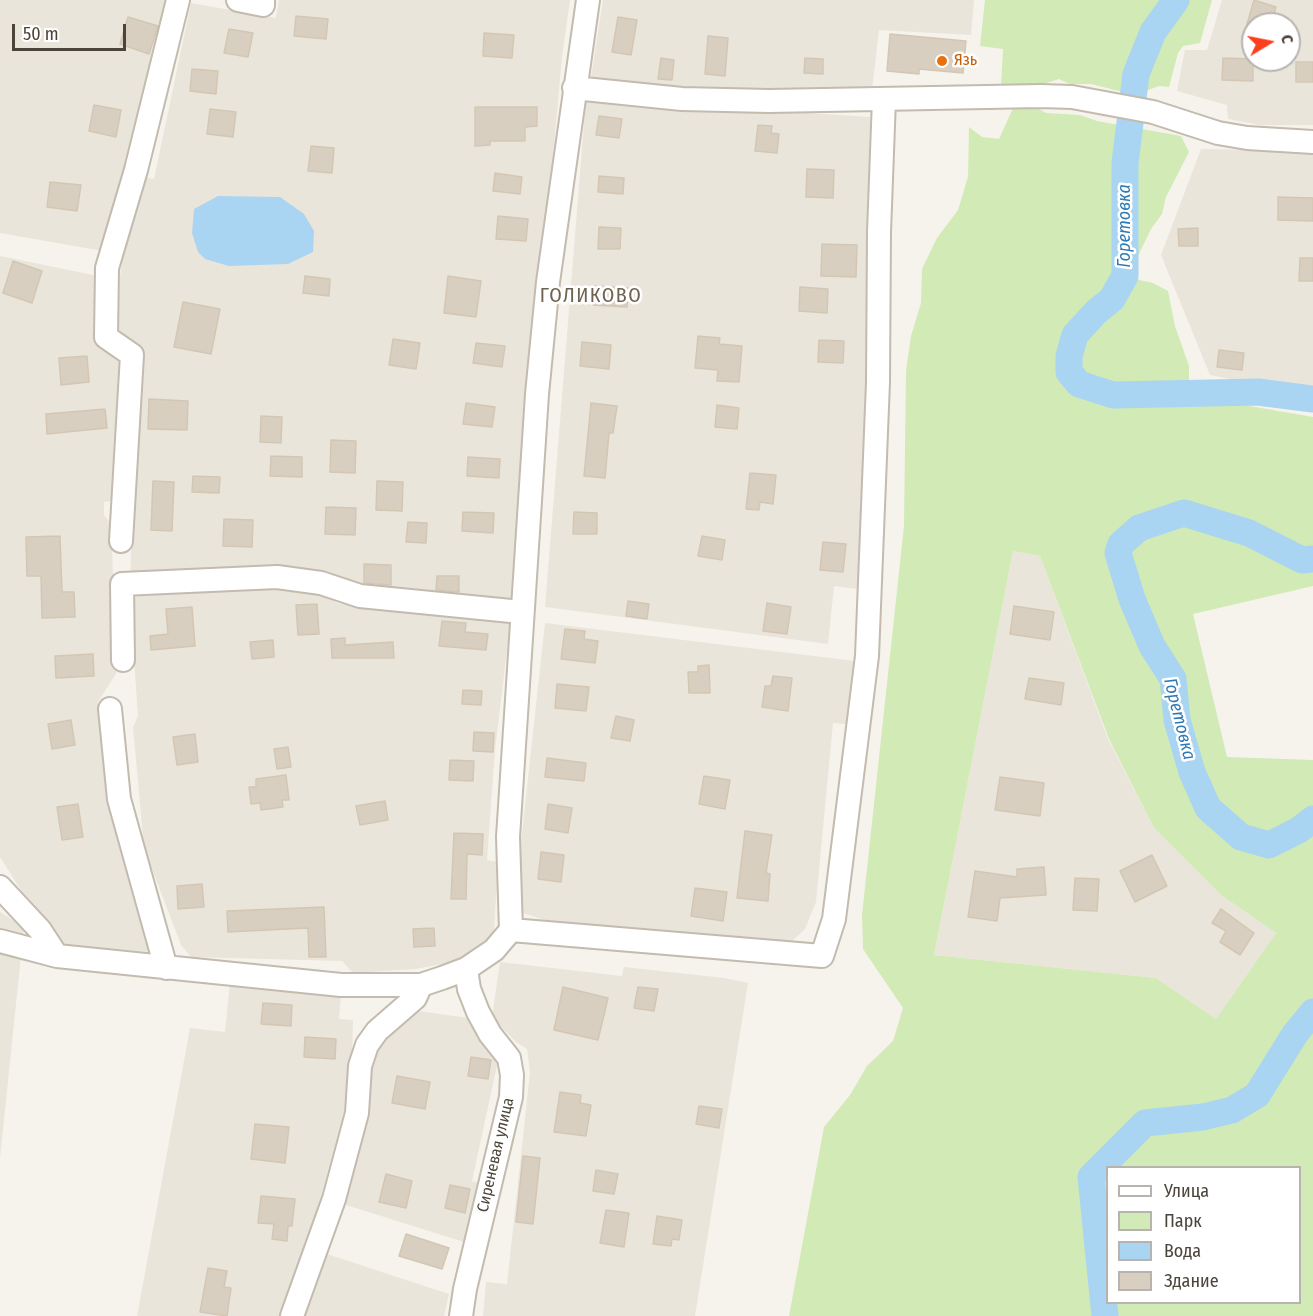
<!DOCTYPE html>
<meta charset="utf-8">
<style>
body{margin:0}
#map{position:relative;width:1313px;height:1316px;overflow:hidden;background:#f6f3ec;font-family:"Fira Sans Condensed",sans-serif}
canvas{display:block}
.legend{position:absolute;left:1106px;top:1166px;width:195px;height:138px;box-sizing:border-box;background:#fff;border:2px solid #b7b4b0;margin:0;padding:8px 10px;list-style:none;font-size:18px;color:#4b4439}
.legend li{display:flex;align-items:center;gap:12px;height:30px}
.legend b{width:30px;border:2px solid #b7b4b0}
.north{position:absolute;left:1241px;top:12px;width:60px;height:60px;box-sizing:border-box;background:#fff;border:2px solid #b7b4b0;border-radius:50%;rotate:80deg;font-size:16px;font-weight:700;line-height:24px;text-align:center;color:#4b4439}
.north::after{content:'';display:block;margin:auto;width:21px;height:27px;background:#fc3f1d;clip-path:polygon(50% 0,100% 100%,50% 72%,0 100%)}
.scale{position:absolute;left:12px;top:24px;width:114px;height:27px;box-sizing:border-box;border:3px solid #4b4439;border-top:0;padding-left:8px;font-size:18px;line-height:21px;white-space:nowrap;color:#4b4439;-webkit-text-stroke:4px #fff;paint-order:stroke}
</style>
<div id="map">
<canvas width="1313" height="1316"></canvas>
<ul class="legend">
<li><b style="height:8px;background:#fff"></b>Улица</li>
<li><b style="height:16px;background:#d2eab5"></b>Парк</li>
<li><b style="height:16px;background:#a9d4f2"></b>Вода</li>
<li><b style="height:16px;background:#d8cfc1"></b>Здание</li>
</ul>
<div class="north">С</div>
<div class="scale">50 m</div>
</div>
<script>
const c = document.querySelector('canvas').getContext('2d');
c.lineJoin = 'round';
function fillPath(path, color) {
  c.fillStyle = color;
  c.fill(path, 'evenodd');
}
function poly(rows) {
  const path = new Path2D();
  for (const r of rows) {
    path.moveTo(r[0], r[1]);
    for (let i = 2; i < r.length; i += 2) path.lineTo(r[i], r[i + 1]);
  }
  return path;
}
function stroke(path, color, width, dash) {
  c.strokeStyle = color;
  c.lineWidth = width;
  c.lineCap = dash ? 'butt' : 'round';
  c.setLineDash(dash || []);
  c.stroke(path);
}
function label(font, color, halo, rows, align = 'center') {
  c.font = font + ' "Fira Sans Condensed",sans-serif';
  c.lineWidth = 5;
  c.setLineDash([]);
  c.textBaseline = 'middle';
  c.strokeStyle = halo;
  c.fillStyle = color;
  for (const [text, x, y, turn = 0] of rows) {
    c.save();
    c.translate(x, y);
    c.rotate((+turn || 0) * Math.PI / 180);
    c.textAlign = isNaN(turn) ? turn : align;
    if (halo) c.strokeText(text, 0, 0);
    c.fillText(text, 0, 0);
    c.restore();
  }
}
const residential = poly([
 [0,0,171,0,103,251,0,233],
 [279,0,570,0,562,57,513,604,349,587,130,579,139,349,114,325,124,245,141,177,154,179,191,3,276,18],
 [603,0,974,0,971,35,879,30,872,90,725,90,615,83,591,77],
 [1222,0,1313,0,1313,125,1260,125,1228,119,1227,105,1177,91,1185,50,1207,50],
 [1253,24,1289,24,1289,60,1253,60],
 [586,99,870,117,867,422,857,589,834,586,828,644,545,607],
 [1201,149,1313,151,1313,396,1210,375,1161,255],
 [0,256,98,276,99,341,119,363,111,501,104,502,104,515,111,524,117,672,98,702,111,814,151,952,55,944,0,857],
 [1013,551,1040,556,1108,739,1154,828,1221,895,1276,933,1216,1019,1156,978,934,955],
 [297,584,340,604,511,617,495,750,487,860,498,862,494,931,483,949,465,959,416,969,353,973,342,961,191,957,181,945,144,848,133,727,138,716,130,604,141,590],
 [545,623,855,661,847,724,833,723,816,902,805,929,792,941,782,944,551,922,523,913,518,870],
 [0,912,24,927,0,1158],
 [500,962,622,976,624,967,724,978,748,983,695,1316,483,1316,486,1282,507,1284,530,1072,527,1049,516,1042,492,1017],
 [230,981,341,995,339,1019,353,1020,351,1085,321,1196,284,1316,137,1316,190,1028,225,1032],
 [411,1010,469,1018,498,1061,472,1181,483,1184,467,1243,343,1204,357,1157,375,1043],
 [327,1254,449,1294,444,1316,305,1316]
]);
const green = poly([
 [985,0,1212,0,1200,43,1183,46,1178,53,1169,87,1159,86,1135,95,1091,84,1070,84,1059,79,1043,84,1001,85,1003,49,980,46],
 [1032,105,1046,113,1080,115,1097,121,1181,136,1189,152,1166,197,1162,214,1151,229,1135,262,1135,279,1153,283,1168,291,1175,326,1189,366,1189,383,1215,406,1232,403,1313,417,1313,586,1193,614,1227,757,1313,760,1313,1316,789,1316,824,1127,850,1095,867,1066,893,1041,903,1008,863,949,862,915,904,526,906,371,911,336,921,303,922,269,937,238,958,210,968,177,969,127,982,137,999,139,1014,106],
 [1013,551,1040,556,1109,739,1154,828,1221,895,1276,933,1216,1019,1156,978,934,955],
 [1108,1168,1300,1168,1300,1302,1108,1302]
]);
const water = poly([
 [218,196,280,197,304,214,314,231,313,252,288,264,229,266,205,259,198,252,192,233,194,209]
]);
const river = poly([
 [1176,0,1153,32,1136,74,1125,163,1125,276,1112,299,1096,312,1075,335,1069,356,1069,372,1079,384,1113,395,1258,392,1313,399],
 [1313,559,1302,560,1249,533,1184,513,1139,528,1121,544,1118,553,1132,599,1152,646,1173,679,1177,720,1192,772,1208,808,1241,837,1269,845,1299,830,1313,819],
 [1105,1316,1091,1177,1145,1123,1203,1117,1232,1110,1257,1095,1295,1034,1313,1012]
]);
const building = poly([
 [1254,0,1276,7,1271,24,1247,24,1254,0],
 [296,16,328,19,326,39,294,36,296,16],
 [128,17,158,26,149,54,120,44,128,17],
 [618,17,637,20,631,55,612,52,618,17],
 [229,29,253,33,248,57,224,53,229,29],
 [484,33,514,35,512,58,483,56,484,33],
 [890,34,966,41,963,73,919,69,919,74,887,71,890,34],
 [708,36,728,38,725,76,705,74,708,36],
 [661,58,674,60,672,80,658,79,661,58],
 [805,58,823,59,823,74,804,73,805,58],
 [1223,58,1253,59,1253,81,1222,80,1223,58],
 [1296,62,1313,62,1313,82,1296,82,1296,62],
 [192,69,218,71,216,94,190,91,192,69],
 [94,105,121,110,116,137,89,131,94,105],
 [475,107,537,107,537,126,525,127,525,141,490,141,490,145,475,146,475,107],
 [210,109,236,112,233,137,207,134,210,109],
 [599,116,622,119,619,138,596,135,599,116],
 [758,125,772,126,771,133,779,134,777,153,755,151,758,125],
 [311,146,334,148,332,173,308,171,311,146],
 [807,169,834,170,833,198,806,197,807,169],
 [495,173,522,177,520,194,493,191,495,173],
 [599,176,624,178,623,194,598,192,599,176],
 [50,182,81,185,77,211,47,207,50,182],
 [1278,197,1313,198,1313,221,1278,220,1278,197],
 [498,216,528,219,526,241,496,239,498,216],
 [599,227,621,228,620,249,598,249,599,227],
 [1198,228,1198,246,1179,246,1178,229,1198,228],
 [822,244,857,245,856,277,821,276,822,244],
 [1300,258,1313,258,1313,281,1299,281,1300,258],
 [13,261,42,271,32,303,3,293,13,261],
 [305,276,330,279,329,296,303,293,305,276],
 [448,276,481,281,476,317,444,313,448,276],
 [594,286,628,288,627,307,593,305,594,286],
 [800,287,828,289,827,313,799,311,800,287],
 [183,302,220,309,211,354,174,347,183,302],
 [698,336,720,338,719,344,742,346,739,382,717,381,718,370,695,368,698,336],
 [393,339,420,343,416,369,389,365,393,339],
 [819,340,844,341,843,363,818,362,819,340],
 [582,342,611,345,609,369,580,366,582,342],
 [476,343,505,346,502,367,473,363,476,343],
 [1219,350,1244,353,1242,370,1217,367,1219,350],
 [87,356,89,382,61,385,59,358,87,356],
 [149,399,188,401,187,430,148,429,149,399],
 [466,403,495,407,492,427,463,424,466,403],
 [591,403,617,406,613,433,609,433,605,478,584,476,591,403],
 [717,405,739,408,737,429,715,427,717,405],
 [105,409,107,428,47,434,46,414,105,409],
 [261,416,282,417,281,443,260,442,261,416],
 [331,440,356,441,355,473,330,472,331,440],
 [271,456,302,457,302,477,270,476,271,456],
 [468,457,500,459,499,478,467,476,468,457],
 [750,473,776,475,773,504,760,502,759,510,746,509,750,473],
 [193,476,220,477,219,493,192,492,193,476],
 [153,481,174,482,172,531,151,530,153,481],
 [377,481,403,482,402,511,376,510,377,481],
 [326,507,356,508,355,535,325,534,326,507],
 [463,512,494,513,493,533,462,531,463,512],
 [574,512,597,513,597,534,573,534,574,512],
 [224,519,253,520,252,547,223,546,224,519],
 [408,522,427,523,426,543,406,542,408,522],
 [60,536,62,592,74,592,75,617,42,618,41,576,27,576,26,537,60,536],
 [702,536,725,540,722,560,698,556,702,536],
 [823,542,846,544,843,572,820,570,823,542],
 [364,564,391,565,391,585,364,583,364,564],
 [437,576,459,576,459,592,436,590,437,576],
 [628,601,649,604,647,619,626,616,628,601],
 [767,603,791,607,787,634,763,631,767,603],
 [317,604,319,634,298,635,296,605,317,604],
 [1014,606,1054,612,1050,640,1010,634,1014,606],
 [192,607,195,646,151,650,150,636,168,634,166,609,192,607],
 [442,621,466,623,465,632,488,634,486,650,439,646,442,621],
 [565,629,585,631,584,639,598,641,595,663,561,659,565,629],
 [345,638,345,645,393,642,394,658,332,658,331,639,345,638],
 [273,640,274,657,252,659,250,642,273,640],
 [93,654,94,676,56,678,55,656,93,654],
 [709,665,710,693,689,693,688,672,698,672,698,666,709,665],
 [773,676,792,678,788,711,762,707,765,686,771,686,773,676],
 [1029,678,1064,683,1061,705,1025,699,1029,678],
 [557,684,589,687,586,711,555,708,557,684],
 [463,690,482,691,481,705,462,704,463,690],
 [616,716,634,720,630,741,611,738,616,716],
 [71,720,75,745,52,749,48,724,71,720],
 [474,732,494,733,493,752,473,751,474,732],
 [195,734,198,762,177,765,173,737,195,734],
 [288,747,291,767,277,769,274,749,288,747],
 [547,758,586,763,584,781,545,777,547,758],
 [450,760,474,761,473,781,449,780,450,760],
 [286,775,289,800,282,800,283,807,261,810,260,803,251,804,249,787,256,787,256,779,286,775],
 [704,776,730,780,725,809,699,804,704,776],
 [1000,777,1044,783,1040,816,995,810,1000,777],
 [385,801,388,820,360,825,356,806,385,801],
 [78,804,83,837,62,840,57,807,78,804],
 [548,804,572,808,568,833,545,829,548,804],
 [745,831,772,835,766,873,770,874,768,901,737,898,745,831],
 [454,833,483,834,482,855,467,854,466,899,451,899,454,833],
 [541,852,564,855,561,882,538,879,541,852],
 [1152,855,1167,886,1135,902,1120,871,1152,855],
 [1044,867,1046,895,1000,898,997,921,968,917,975,871,1017,877,1017,869,1044,867],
 [1075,878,1099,879,1097,911,1073,910,1075,878],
 [202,884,204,907,178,909,177,886,202,884],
 [695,888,727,892,723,921,691,916,695,888],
 [324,907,326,957,309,957,308,928,228,932,227,911,324,907],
 [1221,909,1254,933,1240,955,1220,942,1226,931,1212,923,1221,909],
 [434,928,435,946,414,947,413,929,434,928],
 [563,987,608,998,598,1040,554,1030,563,987],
 [638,987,658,989,654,1011,634,1008,638,987],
 [263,1003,292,1005,291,1026,261,1024,263,1003],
 [305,1037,336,1039,335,1059,304,1057,305,1037],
 [471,1057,491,1060,488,1079,468,1076,471,1057],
 [397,1076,430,1082,425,1109,392,1103,397,1076],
 [560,1092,581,1095,580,1103,591,1105,586,1136,554,1132,560,1092],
 [699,1106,722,1109,719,1128,696,1124,699,1106],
 [255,1124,289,1127,285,1163,251,1159,255,1124],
 [523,1156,540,1158,533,1224,516,1222,523,1156],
 [596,1170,618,1174,614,1194,593,1191,596,1170],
 [386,1174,412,1181,406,1208,379,1202,386,1174],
 [450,1185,470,1189,465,1213,445,1208,450,1185],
 [261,1196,295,1199,292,1226,288,1226,287,1241,272,1239,274,1224,258,1223,261,1196],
 [606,1210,629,1213,624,1247,600,1243,606,1210],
 [657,1216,682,1220,679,1240,672,1239,671,1246,653,1244,657,1216],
 [406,1234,449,1248,442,1269,399,1256,406,1234],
 [208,1268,227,1271,224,1287,231,1288,227,1316,200,1312,208,1268]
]);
const minor = poly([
 [238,0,263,5,263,0],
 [574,88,682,99,769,101,1041,96,1072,97,1153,112,1218,133,1247,138,1313,142],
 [121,541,132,355,106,337,107,268,136,170,178,0],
 [123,660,122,584,277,577,321,583,360,596,521,612],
 [110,709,119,799,166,968],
 [0,887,40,930,57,956,341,985,421,985,442,978,466,969,494,950,511,930,508,837,537,394,548,282,588,0],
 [511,930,822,956,834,919,867,656,878,382,879,232,884,99],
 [0,941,57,956],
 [292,1316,334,1199,357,1113,360,1066,367,1045,377,1031,415,998,421,985],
 [461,1316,465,1289,511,1097,512,1075,509,1058,490,1034,478,1012,469,989,466,969]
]);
const markers = [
 [942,61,6,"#e8710a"]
];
const foodNames = [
 ["Язь",954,61]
];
const streetNames = [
 ["Сиреневая улица",496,1155,-77]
];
const waterNames = [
 ["Горетовка",1125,226,-90],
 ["Горетовка",1179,719,76]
];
const quarterNames = [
 ["ГОЛИКОВО",591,296]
];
fillPath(residential, '#eae5da');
fillPath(green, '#d2eab5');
fillPath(water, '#a9d4f2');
stroke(river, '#a9d4f2', 27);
fillPath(building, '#d8cfc1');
stroke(building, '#d3c7b4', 1.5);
stroke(minor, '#c2bbae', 26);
stroke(minor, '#fff', 22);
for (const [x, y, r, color] of markers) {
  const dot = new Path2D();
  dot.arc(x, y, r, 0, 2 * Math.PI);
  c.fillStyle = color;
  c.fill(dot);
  stroke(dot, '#fff', 2);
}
label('16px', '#c56008', '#fff', foodNames, 'left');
label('16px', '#4b4439', '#fff', streetNames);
label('italic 18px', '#2e7ab2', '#fff', waterNames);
c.letterSpacing = '1.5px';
label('20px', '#6e6250', '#fff', quarterNames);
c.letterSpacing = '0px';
</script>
